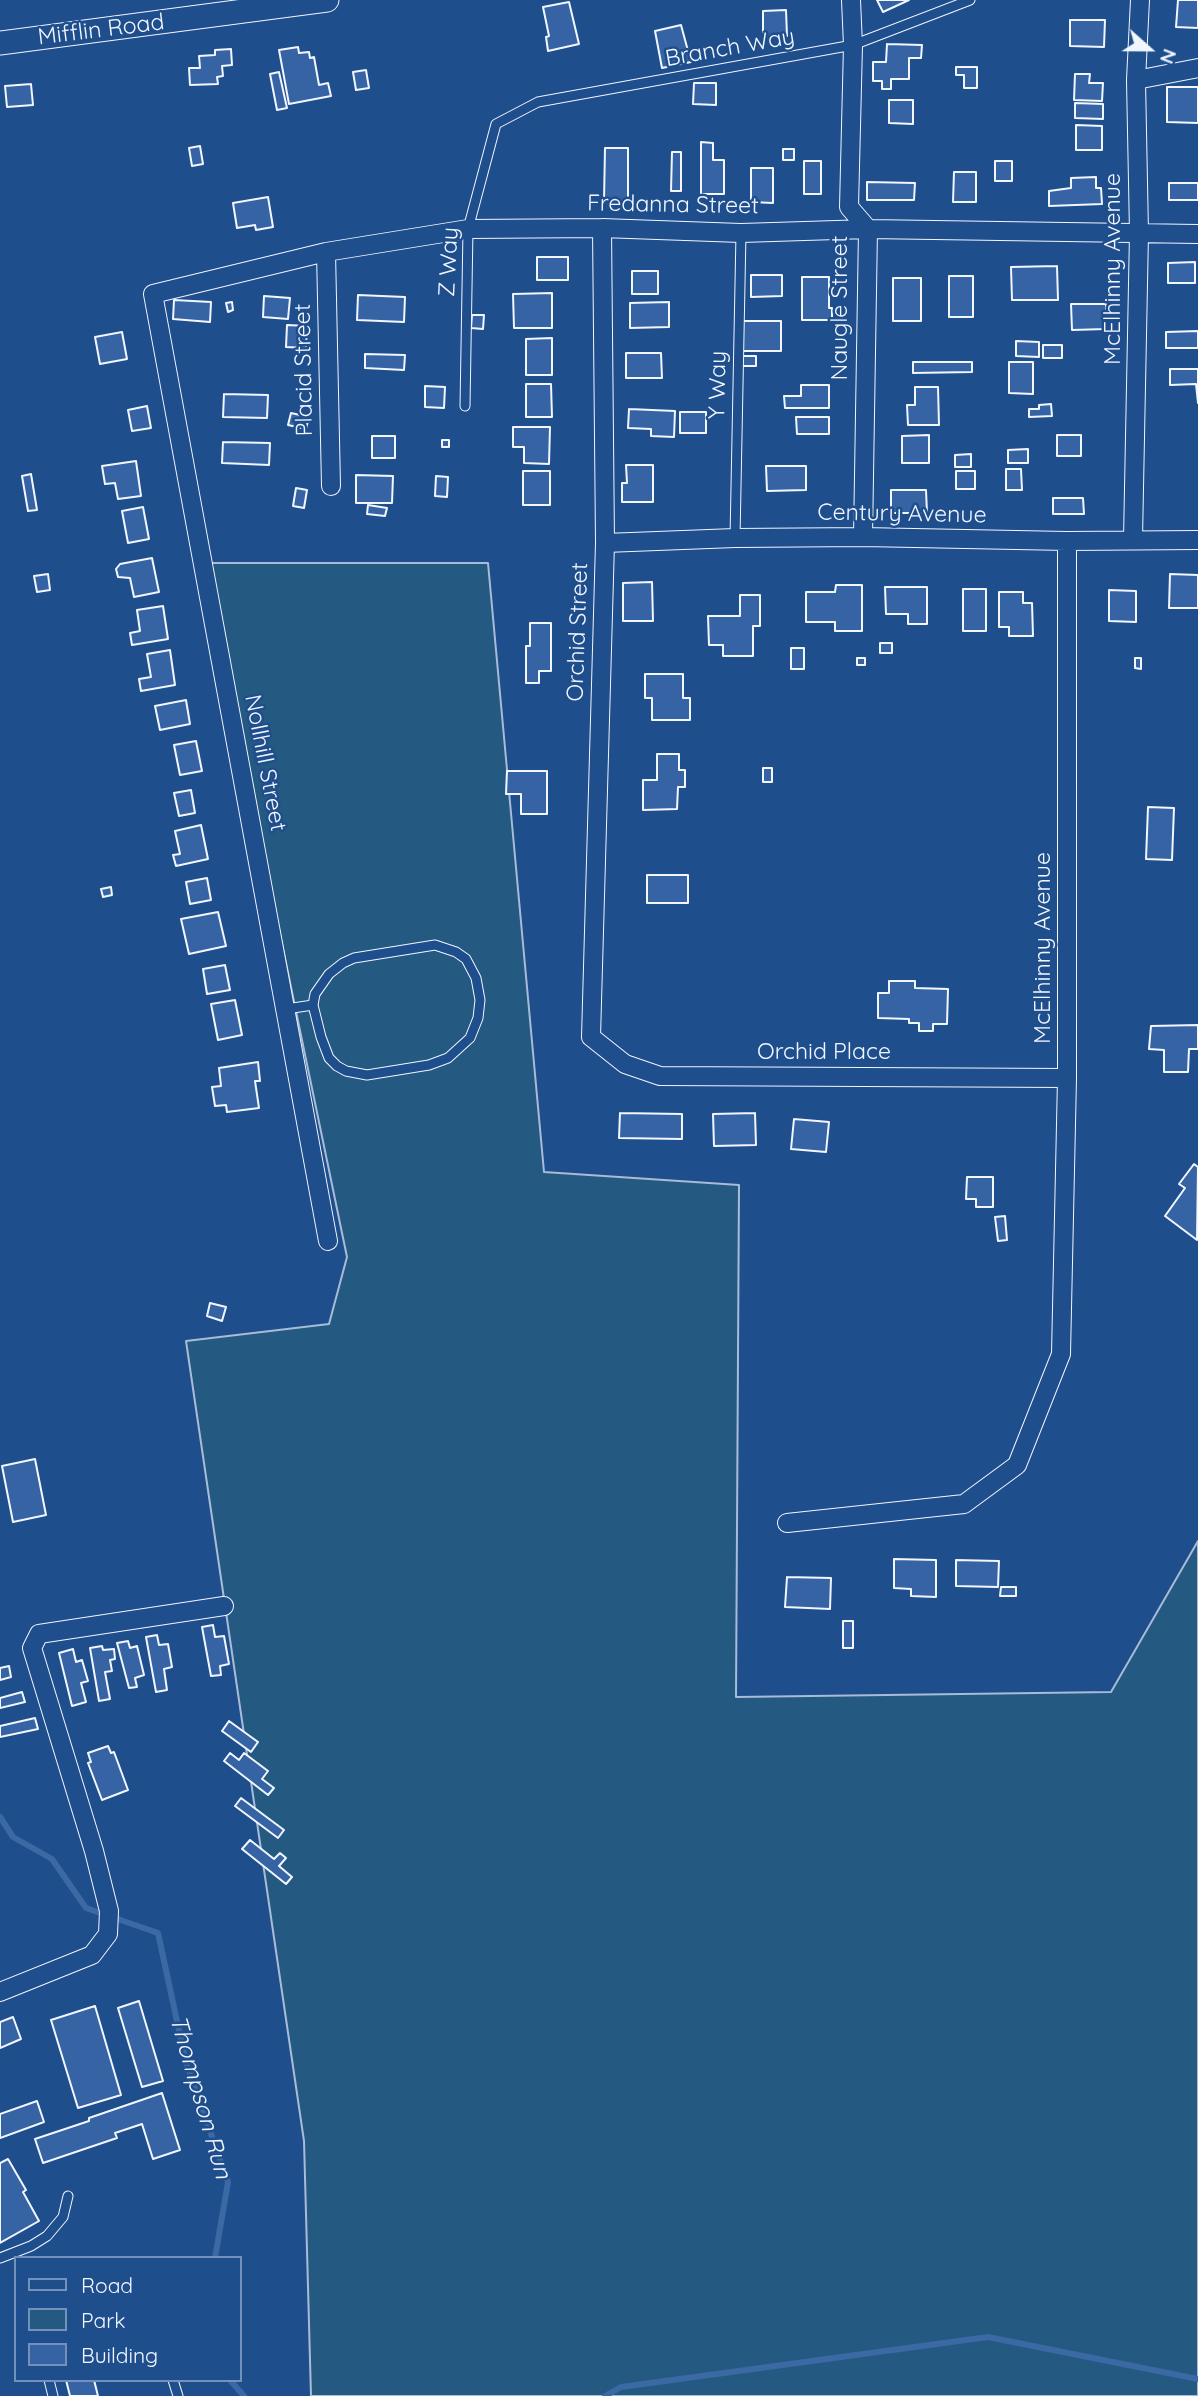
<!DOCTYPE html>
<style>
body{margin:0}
#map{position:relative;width:1198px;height:2396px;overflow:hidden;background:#1f4e8c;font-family:Quicksand,sans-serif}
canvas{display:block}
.legend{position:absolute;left:14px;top:2256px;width:228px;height:126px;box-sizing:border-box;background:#1f4e8c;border:2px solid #7391ba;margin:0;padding:9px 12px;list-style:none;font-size:21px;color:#f2f6ff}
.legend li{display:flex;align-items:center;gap:14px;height:35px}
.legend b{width:35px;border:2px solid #7391ba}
.north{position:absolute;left:1114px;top:14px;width:70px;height:70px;-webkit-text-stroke:5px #1f4e8c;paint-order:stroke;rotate:111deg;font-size:19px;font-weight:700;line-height:28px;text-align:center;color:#f2f6ff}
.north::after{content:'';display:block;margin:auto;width:24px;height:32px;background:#f2f6ff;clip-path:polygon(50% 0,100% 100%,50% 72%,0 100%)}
</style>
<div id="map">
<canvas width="1198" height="2396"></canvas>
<ul class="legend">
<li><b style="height:9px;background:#1f4e8c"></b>Road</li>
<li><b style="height:19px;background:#245a82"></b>Park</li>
<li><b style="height:19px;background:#3563a3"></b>Building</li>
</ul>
<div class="north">N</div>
</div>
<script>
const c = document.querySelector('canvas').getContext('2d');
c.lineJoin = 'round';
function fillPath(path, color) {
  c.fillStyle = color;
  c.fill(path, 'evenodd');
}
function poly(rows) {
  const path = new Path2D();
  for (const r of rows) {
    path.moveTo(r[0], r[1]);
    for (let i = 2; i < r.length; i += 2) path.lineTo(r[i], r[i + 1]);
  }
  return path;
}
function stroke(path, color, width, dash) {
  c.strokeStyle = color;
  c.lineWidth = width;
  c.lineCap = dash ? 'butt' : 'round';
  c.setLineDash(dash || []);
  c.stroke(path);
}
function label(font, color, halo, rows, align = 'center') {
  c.font = font + ' Quicksand,sans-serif';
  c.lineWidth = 5;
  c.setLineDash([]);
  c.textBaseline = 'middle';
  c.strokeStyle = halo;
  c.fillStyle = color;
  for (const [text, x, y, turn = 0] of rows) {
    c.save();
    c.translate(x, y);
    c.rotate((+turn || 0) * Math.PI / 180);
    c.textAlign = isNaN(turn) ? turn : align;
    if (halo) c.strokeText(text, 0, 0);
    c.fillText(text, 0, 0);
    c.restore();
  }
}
const green = poly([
 [203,563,488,563,544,1172,739,1185,736,1697,1111,1692,1198,1541,1198,2396,311,2396,304,2141,186,1341,329,1324,347,1257,203,563]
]);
const stream = poly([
 [0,1817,13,1837,52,1859,86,1908,158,1933,186,2063,228,2182,215,2258],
 [230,2380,244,2396],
 [605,2396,621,2387,988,2337,1198,2379]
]);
const building = poly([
 [877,0,909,0,883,12,877,0],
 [1178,0,1198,0,1198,28,1176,27,1178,0],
 [569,2,579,44,548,51,546,37,549,36,543,7,569,2],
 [786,10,787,36,763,37,763,11,786,10],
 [1070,20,1105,20,1104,47,1070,46,1070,20],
 [681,25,691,62,662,68,655,31,681,25],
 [887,44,922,45,921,58,909,58,909,79,891,79,891,89,882,89,882,81,873,81,873,62,886,62,887,44],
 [298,47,299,53,309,52,310,58,314,57,319,85,328,83,331,96,289,104,279,50,298,47],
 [231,49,232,65,222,66,223,76,217,77,218,84,190,85,189,68,200,68,199,56,215,55,215,50,231,49],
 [956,67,977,67,977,88,964,88,964,75,956,75,956,67],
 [366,70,369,88,356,90,353,72,366,70],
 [279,72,287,108,277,110,270,74,279,72],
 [1075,74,1090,74,1089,83,1103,83,1102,101,1074,100,1075,74],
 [694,83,716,83,716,105,693,104,694,83],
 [31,84,33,105,7,107,5,86,31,84],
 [1167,87,1198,87,1198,123,1167,122,1167,87],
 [889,100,913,100,913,124,889,123,889,100],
 [1075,103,1103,104,1103,119,1075,118,1075,103],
 [1076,125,1102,126,1102,150,1076,150,1076,125],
 [701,142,713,143,713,160,724,160,724,194,701,194,701,142],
 [200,146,203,164,192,166,189,148,200,146],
 [605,148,628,148,628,202,604,201,605,148],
 [783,149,794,149,794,160,783,160,783,149],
 [672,152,681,152,681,191,671,191,672,152],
 [804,161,821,161,821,194,804,194,804,161],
 [995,161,1012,161,1012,181,995,181,995,161],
 [751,168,773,168,773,203,751,202,751,168],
 [954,172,976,172,976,202,953,202,954,172],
 [1096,177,1096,188,1101,188,1102,204,1049,206,1049,191,1071,188,1071,178,1096,177],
 [867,182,915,183,914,200,867,200,867,182],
 [1169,183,1198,183,1198,200,1169,200,1169,183],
 [268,197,273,227,256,230,255,225,237,228,233,203,268,197],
 [537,257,568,257,568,280,537,280,537,257],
 [1195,262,1195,283,1168,283,1168,263,1195,262],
 [1057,266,1058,300,1012,300,1011,267,1057,266],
 [632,271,658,271,658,294,632,294,632,271],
 [751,275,782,275,782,296,751,297,751,275],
 [949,276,973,276,973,317,949,317,949,276],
 [802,277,829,277,829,308,832,308,832,320,802,320,802,277],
 [893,278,921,278,921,321,893,321,893,278],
 [552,293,552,328,514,328,513,294,552,293],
 [358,295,405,297,404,322,357,320,358,295],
 [264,296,290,298,288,319,263,317,264,296],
 [174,300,211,302,210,322,173,319,174,300],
 [232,302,233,310,228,312,226,303,232,302],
 [669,302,669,327,630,328,630,303,669,302],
 [1071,304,1106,304,1106,329,1072,330,1071,304],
 [472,315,484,315,483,329,471,328,472,315],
 [743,321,781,321,781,351,743,351,743,321],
 [287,325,307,326,306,348,286,347,287,325],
 [1198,331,1198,348,1166,348,1166,332,1198,331],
 [122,332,127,359,100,364,95,337,122,332],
 [552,338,552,375,526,375,526,339,552,338],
 [1016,341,1039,342,1039,357,1016,356,1016,341],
 [1043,345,1062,345,1062,358,1043,358,1043,345],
 [626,353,661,353,662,378,626,378,626,353],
 [365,354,405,355,404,370,365,368,365,354],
 [742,356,756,356,756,366,742,366,742,356],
 [913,362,972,362,972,372,913,373,913,362],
 [1009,362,1033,362,1033,394,1009,393,1009,362],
 [1170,369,1198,369,1198,403,1196,384,1170,385,1170,369],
 [526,384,551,384,552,417,526,417,526,384],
 [801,385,829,385,829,408,785,408,784,396,801,396,801,385],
 [425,386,445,387,444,408,425,407,425,386],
 [915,387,938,387,939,425,908,425,907,405,915,405,915,387],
 [224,394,268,395,267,418,223,417,224,394],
 [1051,404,1052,416,1029,417,1029,409,1039,409,1039,405,1051,404],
 [147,406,151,428,132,431,128,410,147,406],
 [629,409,675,411,674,437,651,436,651,429,628,428,629,409],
 [680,412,706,412,706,433,680,433,680,412],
 [291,413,309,417,306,429,288,425,291,413],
 [796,417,829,417,829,434,797,434,796,417],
 [513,427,550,427,549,464,524,463,524,447,513,447,513,427],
 [929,435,929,463,902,463,902,436,929,435],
 [1057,435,1081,435,1081,456,1057,456,1057,435],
 [372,436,395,436,395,458,372,458,372,436],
 [442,440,449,440,449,447,442,447,442,440],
 [223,442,270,443,269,465,222,463,223,442],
 [1028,449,1028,463,1008,463,1008,450,1028,449],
 [971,454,971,467,955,467,955,455,971,454],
 [136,461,141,496,118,499,115,483,105,484,102,466,136,461],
 [626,465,653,465,653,502,622,502,622,483,627,483,626,465],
 [766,466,806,466,806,490,767,491,766,466],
 [1006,469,1021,469,1022,490,1006,490,1006,469],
 [523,471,550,471,550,505,523,505,523,471],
 [956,471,975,471,975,489,956,489,956,471],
 [31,474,37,510,28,511,22,476,31,474],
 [356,475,393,476,392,503,356,503,356,475],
 [436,476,448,477,447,497,435,496,436,476],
 [296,488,307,490,304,508,293,506,296,488],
 [891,490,926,490,927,513,891,513,891,490],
 [1053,498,1083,498,1084,514,1053,514,1053,498],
 [368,505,387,508,385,516,367,514,368,505],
 [143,507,149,539,128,543,122,511,143,507],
 [152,558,159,592,134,597,130,578,118,577,116,569,120,564,152,558],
 [48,574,50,590,37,592,34,576,48,574],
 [1170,574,1198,575,1198,608,1169,608,1170,574],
 [652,582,653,621,623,621,623,583,652,582],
 [836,585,862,585,862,631,835,631,835,622,806,622,806,592,835,592,836,585],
 [885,587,927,587,927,624,908,624,908,614,886,614,885,587],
 [963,589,986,589,986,631,963,631,963,589],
 [1109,590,1136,591,1136,622,1109,621,1109,590],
 [999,592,1023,592,1023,603,1032,603,1033,636,1009,636,1009,627,999,627,999,592],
 [740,595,760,595,760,626,753,626,753,656,723,656,723,645,709,645,708,616,740,616,740,595],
 [163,606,168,639,132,645,130,633,140,631,137,610,163,606],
 [530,623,551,623,551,671,539,671,539,683,526,683,526,646,530,646,530,623],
 [880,643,892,643,892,653,880,653,880,643],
 [791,648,804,648,804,669,791,669,791,648],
 [170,650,175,685,141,691,139,679,151,677,147,654,170,650],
 [857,658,865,658,865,665,857,665,857,658],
 [1135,658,1141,658,1141,669,1135,668,1135,658],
 [645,674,683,674,683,698,690,698,690,720,652,720,652,698,645,698,645,674],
 [186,700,190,724,160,730,155,706,186,700],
 [196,741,202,771,180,775,174,745,196,741],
 [657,754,679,754,679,770,685,770,685,787,678,787,677,809,643,810,643,780,657,780,657,754],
 [763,768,772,768,772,782,763,782,763,768],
 [507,771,547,771,547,814,521,814,521,794,506,794,507,771],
 [191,790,195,813,179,816,174,793,191,790],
 [1148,807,1174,808,1172,860,1146,859,1148,807],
 [201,825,208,859,176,866,173,855,180,854,175,831,201,825],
 [647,875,688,875,688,903,647,903,647,875],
 [207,878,211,900,190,904,186,882,207,878],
 [111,887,112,895,103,897,101,889,111,887],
 [218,912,226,946,189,954,181,919,218,912],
 [225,965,230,990,207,994,203,969,225,965],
 [889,981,915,981,915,988,948,989,947,1024,933,1024,933,1031,919,1031,919,1023,909,1023,909,1019,878,1018,878,993,889,993,889,981],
 [235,1000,242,1035,218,1040,211,1004,235,1000],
 [1198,1025,1198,1049,1189,1049,1188,1072,1164,1072,1164,1050,1149,1049,1151,1026,1198,1025],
 [258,1062,260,1081,255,1081,259,1108,227,1112,226,1105,215,1106,212,1087,221,1086,219,1068,258,1062],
 [620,1113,682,1114,682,1139,619,1138,620,1113],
 [755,1113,756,1145,714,1146,713,1114,755,1113],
 [794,1119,829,1122,826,1152,791,1149,794,1119],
 [1194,1164,1198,1167,1197,1240,1165,1216,1185,1188,1179,1184,1194,1164],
 [967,1177,993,1177,993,1207,976,1207,976,1199,966,1199,967,1177],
 [1005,1216,1007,1240,998,1241,995,1217,1005,1216],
 [210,1303,226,1307,222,1321,207,1316,210,1303],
 [35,1459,46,1515,13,1522,2,1466,35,1459],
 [894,1559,936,1560,936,1597,911,1596,911,1589,894,1588,894,1559],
 [956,1560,999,1561,998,1587,956,1586,956,1560],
 [787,1577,831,1578,830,1609,785,1607,787,1577],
 [1001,1587,1016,1587,1016,1596,1000,1596,1001,1587],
 [843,1621,853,1621,853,1648,843,1648,843,1621],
 [213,1625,215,1637,224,1636,229,1664,220,1666,221,1675,211,1676,202,1627,213,1625],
 [157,1635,159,1645,168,1644,172,1667,164,1669,167,1690,156,1692,146,1637,157,1635],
 [128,1641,130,1648,137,1646,144,1675,135,1678,137,1687,129,1688,117,1643,128,1641],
 [102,1646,103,1650,114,1649,115,1659,110,1660,112,1671,105,1672,110,1699,99,1701,90,1648,102,1646],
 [73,1649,76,1662,82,1660,88,1681,81,1683,86,1702,72,1706,59,1653,73,1649],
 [9,1666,11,1677,0,1680,0,1668,9,1666],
 [22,1692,25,1702,0,1708,0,1698,22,1692],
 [35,1718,38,1729,0,1737,0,1726,35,1718],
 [229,1721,258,1742,251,1752,222,1731,229,1721],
 [108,1746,111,1753,114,1752,128,1790,102,1800,88,1763,91,1762,88,1753,108,1746],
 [230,1753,239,1760,244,1753,268,1771,262,1779,274,1788,268,1795,224,1761,230,1753],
 [241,1798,284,1830,278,1838,235,1806,241,1798],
 [250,1840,274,1859,280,1853,286,1858,279,1866,292,1877,286,1884,242,1849,250,1840],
 [139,2001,163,2081,142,2087,118,2008,139,2001],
 [95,2006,121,2095,78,2108,51,2020,95,2006],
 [13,2017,21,2039,0,2048,0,2022,13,2017],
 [162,2093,180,2150,153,2159,142,2124,115,2133,117,2138,43,2163,35,2139,89,2121,89,2118,162,2093],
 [37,2101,44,2122,0,2138,0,2114,37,2101],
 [8,2159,26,2190,23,2192,39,2221,0,2243,0,2163,8,2159],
 [66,2380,94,2380,98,2396,70,2396,66,2380]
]);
const service = poly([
 [465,406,468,229,496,124,538,102,853,45,970,0],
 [735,538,741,233],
 [286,1009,313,1005,315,994,329,974,343,963,354,958,435,945,456,952,466,959,476,978,480,1000,478,1018,470,1038,448,1058,429,1065,367,1075,346,1071,337,1066,329,1058,321,1037,313,1005],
 [0,2258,31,2246,47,2236,63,2217,68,2196],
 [49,2380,53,2396],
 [173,2380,178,2396]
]);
const minor = poly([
 [851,0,853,45,849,207,868,229,863,537],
 [1136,80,1198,68],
 [602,228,605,543,591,1037,625,1064,660,1076,1067,1078],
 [326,252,331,486],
 [1133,539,1139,233,1136,80,1140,0],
 [605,543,735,538,863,537,1067,541,1198,540],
 [328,1241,153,294,326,252,468,229,602,228,741,233,868,229,1198,234],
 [787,1523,964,1504,1017,1465,1061,1354,1067,1078,1067,541],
 [0,1992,92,1955,108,1934,109,1911,94,1851,32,1648,39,1634,224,1606]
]);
const tertiary = poly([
 [0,43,327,0]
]);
const streetNames = [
 ["Mifflin Road",101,30,-7],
 ["Branch Way",730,48,-10],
 ["Fredanna Street",673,205,1],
 ["Z Way",449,262,-87],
 ["McElhinny Avenue",1113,269,-90],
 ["Naugle Street",840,308,-90],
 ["Placid Street",304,370,-91],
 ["Y Way",718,385,-89],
 ["Century Avenue",902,514,1],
 ["Orchid Street",578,632,-88],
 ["Nollhill Street",265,763,79],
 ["McElhinny Avenue",1043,948,-90],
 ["Orchid Place",824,1052]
];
const waterNames = [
 ["Thompson Run",200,2097,74]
];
fillPath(green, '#245a82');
stroke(green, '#a8bbd7', 2);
stroke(stream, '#3b69a3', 6);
fillPath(building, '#3563a3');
stroke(building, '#f2f6ff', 2);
stroke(service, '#f2f6ff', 11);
stroke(minor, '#f2f6ff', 20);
stroke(tertiary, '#f2f6ff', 25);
stroke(service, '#1f4e8c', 9);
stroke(minor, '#1f4e8c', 18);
stroke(tertiary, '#1f4e8c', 23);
label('23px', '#f2f6ff', '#1f4e8c', streetNames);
label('italic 24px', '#f2f6ff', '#1f4e8c', waterNames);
</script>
